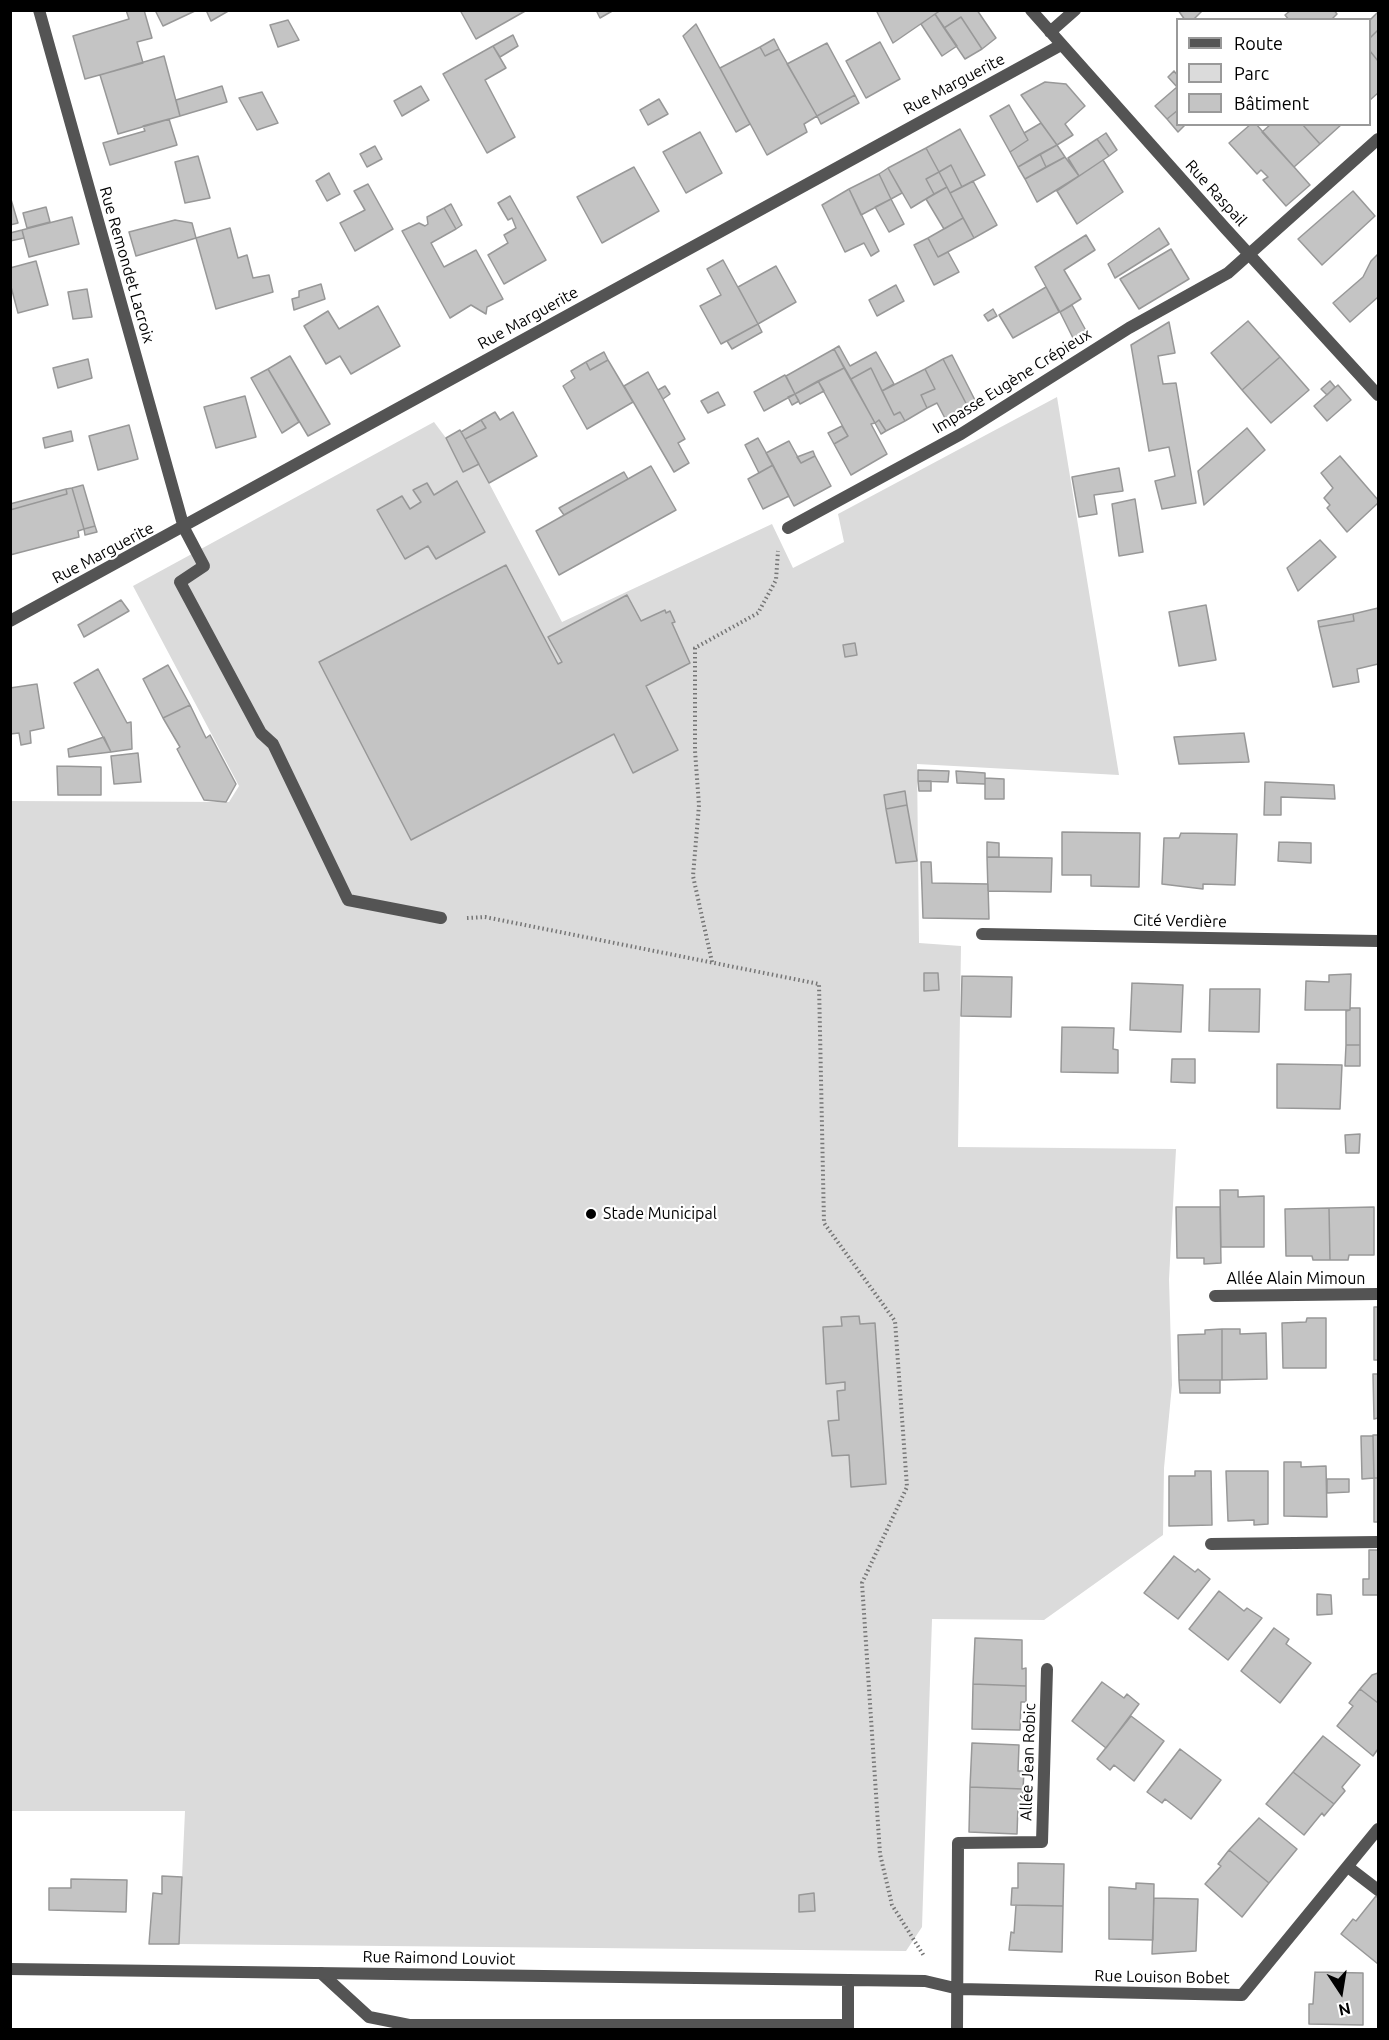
<!DOCTYPE html>
<meta charset="utf-8">
<style>
body{margin:0}
#map{position:relative;width:1389px;height:2040px;overflow:hidden;background:#fff;font-family:Ubuntu,sans-serif}
canvas{display:block}
.frame{position:absolute;inset:0;border:12px solid #000;pointer-events:none}
.legend{position:absolute;left:1176px;top:18px;width:195px;height:108px;box-sizing:border-box;background:#fff;border:2px solid #999;margin:0;padding:8px 10px;list-style:none;font-size:18px;color:#000}
.legend li{display:flex;align-items:center;gap:12px;height:30px}
.legend b{width:30px;border:2px solid #999}
.north{position:absolute;left:1311px;top:1962px;width:60px;height:60px;-webkit-text-stroke:4px #fff;paint-order:stroke;rotate:168deg;font-size:16px;font-weight:700;line-height:24px;text-align:center;color:#000}
.north::after{content:'';display:block;margin:auto;width:21px;height:27px;background:#000;clip-path:polygon(50% 0,100% 100%,50% 72%,0 100%)}
</style>
<div id="map">
<canvas width="1389" height="2040"></canvas>
<div class="frame"></div>
<ul class="legend">
<li><b style="height:8px;background:#545454"></b>Route</li>
<li><b style="height:16px;background:#dbdbdb"></b>Parc</li>
<li><b style="height:16px;background:#c4c4c4"></b>Bâtiment</li>
</ul>
<div class="north">N</div>
</div>
<script>
const c = document.querySelector('canvas').getContext('2d');
c.lineJoin = 'round';
function fillPath(path, color) {
  c.fillStyle = color;
  c.fill(path, 'evenodd');
}
function poly(rows) {
  const path = new Path2D();
  for (const r of rows) {
    path.moveTo(r[0], r[1]);
    for (let i = 2; i < r.length; i += 2) path.lineTo(r[i], r[i + 1]);
  }
  return path;
}
function stroke(path, color, width, dash) {
  c.strokeStyle = color;
  c.lineWidth = width;
  c.lineCap = dash ? 'butt' : 'round';
  c.setLineDash(dash || []);
  c.stroke(path);
}
function label(font, color, halo, rows, align = 'center') {
  c.font = font + ' Ubuntu,sans-serif';
  c.lineWidth = 4.5;
  c.setLineDash([]);
  c.textBaseline = 'middle';
  c.strokeStyle = halo;
  c.fillStyle = color;
  for (const [text, x, y, turn = 0] of rows) {
    c.save();
    c.translate(x, y);
    c.rotate((+turn || 0) * Math.PI / 180);
    c.textAlign = isNaN(turn) ? turn : align;
    if (halo) c.strokeText(text, 0, 0);
    c.fillText(text, 0, 0);
    c.restore();
  }
}
const green = poly([
 [1057,397,1119,775,917,764,919,943,961,946,958,1147,1176,1149,1169,1279,1172,1385,1164,1468,1163,1535,1044,1620,932,1619,922,1927,906,1951,179,1944,185,1811,11,1811,11,801,229,802,239,786,133,586,434,422,446,438,479,464,562,622,772,524,793,568,844,542,838,514]
]);
const building = poly([
 [126,10,144,10,152,38,137,42,143,63,85,79,73,36,129,19,126,10],
 [155,10,197,10,163,26,155,10],
 [206,10,230,10,211,21,206,10],
 [460,10,527,10,476,39,460,10],
 [596,10,614,10,600,18,596,10],
 [876,10,941,10,893,43,876,10],
 [941,10,977,10,996,38,982,49,961,17,944,28,935,14,941,10],
 [1178,10,1203,10,1193,20,1185,20,1178,10],
 [1291,10,1334,10,1337,14,1331,20,1289,20,1285,15,1291,10],
 [1378,12,1378,30,1370,38,1370,20,1378,12],
 [935,14,957,46,942,56,921,24,935,14],
 [961,17,982,49,965,59,944,28,961,17],
 [288,20,299,40,278,47,270,25,288,20],
 [696,24,750,124,736,132,683,36,696,24],
 [1378,30,1378,61,1370,51,1370,38,1378,30],
 [513,35,518,46,500,57,493,46,513,35],
 [774,39,779,49,765,56,760,47,774,39],
 [880,42,900,79,866,98,846,61,880,42],
 [827,43,855,95,817,116,787,64,827,43],
 [493,46,506,68,485,80,515,137,487,153,443,74,493,46],
 [760,47,765,56,779,49,817,116,804,124,807,132,767,155,720,68,760,47],
 [1370,51,1378,61,1378,93,1370,100,1370,51],
 [164,56,180,116,118,134,100,75,164,56],
 [1174,71,1178,76,1177,87,1168,77,1174,71],
 [1045,82,1066,84,1085,106,1065,124,1073,135,1057,145,1021,95,1045,82],
 [222,86,227,102,180,116,176,100,222,86],
 [421,86,429,100,402,116,394,101,421,86],
 [1177,87,1178,110,1167,119,1155,106,1177,87],
 [262,92,278,123,257,130,239,98,262,92],
 [855,95,859,103,821,124,817,116,855,95],
 [659,99,668,114,648,125,640,110,659,99],
 [1009,105,1028,140,1010,152,990,116,1009,105],
 [1178,110,1178,124,1186,124,1178,132,1167,119,1178,110],
 [169,119,177,145,110,165,103,143,145,131,143,126,169,119],
 [1041,123,1057,145,1018,167,1010,152,1028,140,1024,133,1041,123],
 [1251,124,1256,124,1310,185,1286,206,1263,180,1268,177,1261,170,1257,174,1229,143,1251,124],
 [1271,124,1302,124,1320,144,1294,167,1262,132,1271,124],
 [1302,124,1342,124,1320,144,1302,124],
 [960,129,985,175,962,187,951,165,939,172,926,148,960,129],
 [700,132,722,173,686,193,663,152,700,132],
 [1106,133,1117,150,1109,156,1097,139,1106,133],
 [1097,139,1109,156,1079,176,1068,158,1097,139],
 [1057,145,1065,157,1046,167,1040,154,1057,145],
 [375,146,382,159,367,167,360,154,375,146],
 [926,148,939,172,926,179,934,194,911,208,888,168,926,148],
 [1040,154,1046,167,1025,179,1018,167,1040,154],
 [198,156,210,198,185,203,175,162,198,156],
 [1065,157,1079,176,1037,202,1025,179,1065,157],
 [1103,160,1123,192,1077,224,1057,191,1103,160],
 [951,165,962,187,950,193,939,172,951,165],
 [634,167,659,211,602,243,577,197,634,167],
 [888,168,902,193,891,199,879,174,888,168],
 [939,172,947,187,934,194,926,179,939,172],
 [329,173,340,194,327,201,316,181,329,173],
 [879,174,891,199,861,215,849,189,879,174],
 [973,181,997,225,974,238,950,193,973,181],
 [368,184,393,229,355,251,340,223,365,210,354,191,368,184],
 [947,187,963,218,944,229,926,199,947,187],
 [849,189,879,251,871,256,864,243,845,252,822,205,849,189],
 [1353,191,1375,216,1322,265,1298,239,1353,191],
 [10,196,18,223,10,225,10,196],
 [510,196,546,260,504,284,488,255,508,243,504,235,516,228,512,218,508,220,498,203,510,196],
 [891,199,904,224,889,232,875,207,891,199],
 [451,204,462,225,456,229,444,208,451,204],
 [46,207,50,222,27,228,23,213,46,207],
 [444,208,456,229,431,243,444,267,476,250,503,299,487,307,486,314,471,305,450,318,402,231,419,223,425,226,428,224,427,217,444,208],
 [72,217,79,244,29,257,22,230,72,217],
 [963,218,974,238,938,257,928,238,963,218],
 [175,220,192,223,196,238,136,256,129,232,175,220],
 [230,228,238,258,247,255,253,278,269,275,273,292,216,309,196,238,230,228],
 [1159,228,1169,244,1115,278,1108,264,1159,228],
 [22,230,24,238,10,241,10,233,22,230],
 [1086,235,1095,250,1064,270,1081,299,1060,312,1035,267,1086,235],
 [928,238,938,257,948,252,959,272,934,285,914,245,928,238],
 [1171,249,1189,279,1139,309,1120,279,1171,249],
 [1378,254,1378,297,1350,322,1333,303,1363,277,1371,261,1378,254],
 [723,260,758,324,721,344,700,306,721,295,707,269,723,260],
 [36,261,48,305,18,313,10,283,10,268,36,261],
 [776,266,796,302,758,324,738,287,776,266],
 [321,284,325,299,294,310,292,299,299,297,299,291,321,284],
 [896,285,904,301,877,316,869,300,896,285],
 [1046,287,1059,312,1013,338,999,315,1046,287],
 [87,289,92,317,73,319,68,292,87,289],
 [1072,305,1090,338,1077,346,1060,312,1072,305],
 [378,306,400,346,351,374,340,356,326,364,304,326,328,311,339,329,378,306],
 [993,309,997,316,988,321,984,315,993,309],
 [1248,321,1280,357,1242,390,1211,353,1248,321],
 [1169,322,1175,353,1158,356,1163,384,1176,383,1196,503,1162,509,1155,481,1175,476,1169,447,1149,451,1131,345,1169,322],
 [758,324,762,332,732,349,727,341,758,324],
 [839,346,850,366,876,352,894,384,882,391,871,368,851,379,834,349,839,346],
 [834,349,844,368,795,394,786,376,834,349],
 [604,352,608,360,590,370,586,362,604,352],
 [952,355,978,406,970,411,943,359,952,355],
 [290,356,330,424,308,436,268,369,290,356],
 [1280,357,1309,390,1271,423,1242,390,1280,357],
 [88,359,92,378,58,388,53,368,88,359],
 [943,359,970,411,948,424,937,403,927,408,921,395,935,389,925,369,943,359],
 [608,360,633,402,587,429,563,386,575,378,571,371,586,362,590,370,608,360],
 [844,368,875,423,871,424,887,454,851,475,834,444,848,436,818,381,844,368],
 [871,368,894,415,900,412,905,421,886,431,879,420,875,423,851,379,871,368],
 [268,369,299,422,282,433,251,378,268,369],
 [925,369,935,389,921,395,927,408,905,421,900,412,894,415,882,391,925,369],
 [648,372,685,439,678,443,689,463,674,472,624,386,648,372],
 [785,375,795,394,764,411,754,392,785,375],
 [818,381,824,391,800,404,795,394,818,381],
 [1330,381,1335,387,1327,395,1321,389,1330,381],
 [1338,385,1351,400,1327,421,1314,406,1338,385],
 [665,386,670,394,663,399,658,390,665,386],
 [718,392,725,405,708,413,701,401,718,392],
 [795,394,799,401,792,405,788,397,795,394],
 [245,396,256,437,216,448,204,407,245,396],
 [495,412,500,420,513,412,537,456,489,483,465,439,486,428,481,420,495,412],
 [481,420,486,428,465,439,461,432,481,420],
 [879,420,886,431,881,434,875,423,879,420],
 [129,425,138,459,98,470,89,436,129,425],
 [842,426,848,436,834,444,828,433,842,426],
 [1247,428,1265,450,1204,505,1198,471,1247,428],
 [460,430,479,464,463,472,446,438,460,430],
 [71,431,73,441,45,448,43,438,71,431],
 [758,438,773,465,759,473,745,445,758,438],
 [789,441,801,463,815,456,831,486,794,506,766,453,789,441],
 [813,451,815,456,801,463,797,457,813,451],
 [1340,456,1378,500,1378,503,1347,532,1327,508,1330,505,1324,498,1333,488,1321,473,1340,456],
 [773,465,789,496,763,509,748,479,773,465],
 [651,466,676,510,559,575,536,531,651,466],
 [1119,468,1123,491,1094,495,1097,514,1079,517,1072,477,1119,468],
 [624,472,628,479,564,515,559,508,624,472],
 [457,481,485,532,436,559,428,546,405,559,377,510,402,496,410,509,421,502,413,490,427,483,434,495,457,481],
 [83,485,95,526,84,529,72,488,83,485],
 [72,488,84,529,78,531,79,537,10,555,10,510,67,494,66,489,72,488],
 [66,489,67,494,10,510,10,504,66,489],
 [1135,499,1143,552,1119,556,1112,504,1135,499],
 [95,526,97,532,85,535,84,529,95,526],
 [1320,540,1336,557,1298,591,1287,568,1320,540],
 [506,565,558,664,562,662,548,637,627,595,641,621,665,610,666,613,670,611,675,622,672,623,690,663,646,686,678,750,633,773,614,734,411,840,319,662,506,565],
 [121,600,129,611,84,637,78,625,121,600],
 [1206,605,1216,660,1179,666,1169,612,1206,605],
 [1378,608,1378,664,1357,669,1359,682,1333,687,1319,627,1354,621,1353,614,1378,608],
 [1353,614,1354,621,1319,627,1318,621,1353,614],
 [855,643,857,655,845,657,843,645,855,643],
 [168,665,190,705,163,718,143,679,168,665],
 [98,669,127,723,131,722,132,749,111,752,74,683,98,669],
 [37,684,44,728,30,731,31,743,21,745,19,733,10,734,10,688,37,684],
 [190,705,206,738,210,735,236,784,226,802,204,800,177,749,180,747,163,718,190,705],
 [1244,733,1249,762,1179,764,1174,737,1244,733],
 [104,737,111,752,69,757,68,749,104,737],
 [138,753,141,782,114,784,111,756,138,753],
 [57,766,101,767,101,795,58,795,57,766],
 [918,770,949,771,948,782,918,781,918,770],
 [956,771,985,773,985,784,957,783,956,771],
 [985,778,1004,779,1004,799,985,799,985,778],
 [918,781,931,781,931,791,919,791,918,781],
 [1265,782,1334,785,1335,799,1281,797,1281,815,1264,815,1265,782],
 [905,791,907,805,886,809,884,795,905,791],
 [907,805,917,861,896,863,886,809,907,805],
 [1062,832,1140,833,1139,887,1091,886,1091,875,1062,875,1062,832],
 [1181,833,1237,834,1235,885,1203,884,1203,889,1162,884,1164,838,1179,838,1181,833],
 [987,842,999,843,999,857,987,857,987,842],
 [1279,842,1311,843,1311,863,1278,861,1279,842],
 [987,857,1052,858,1051,892,988,891,987,857],
 [921,862,931,862,932,883,988,884,989,919,923,918,921,862],
 [924,973,938,973,939,990,924,991,924,973],
 [1351,974,1350,1010,1305,1010,1306,981,1329,982,1329,975,1351,974],
 [962,976,1012,977,1011,1017,961,1016,962,976],
 [1132,983,1183,985,1181,1032,1130,1030,1132,983],
 [1210,989,1260,989,1259,1032,1209,1031,1210,989],
 [1350,1008,1360,1008,1360,1045,1346,1045,1346,1011,1350,1010,1350,1008],
 [1062,1027,1114,1028,1113,1049,1118,1050,1118,1073,1061,1072,1062,1027],
 [1346,1045,1360,1045,1360,1066,1345,1066,1346,1045],
 [1172,1059,1195,1059,1195,1083,1171,1082,1172,1059],
 [1277,1064,1342,1065,1340,1109,1277,1108,1277,1064],
 [1360,1134,1359,1153,1346,1153,1345,1135,1360,1134],
 [1220,1190,1238,1190,1238,1197,1264,1196,1264,1247,1221,1247,1220,1190],
 [1176,1207,1220,1207,1221,1263,1204,1264,1204,1258,1177,1258,1176,1207],
 [1374,1207,1374,1255,1349,1255,1348,1260,1330,1260,1329,1208,1374,1207],
 [1329,1208,1330,1260,1313,1260,1312,1256,1286,1256,1285,1209,1329,1208],
 [1374,1307,1378,1307,1378,1360,1374,1360,1374,1307],
 [859,1316,860,1324,875,1323,886,1484,851,1487,849,1455,832,1456,828,1421,839,1420,837,1391,845,1390,845,1382,826,1384,823,1327,842,1326,841,1317,859,1316],
 [1307,1318,1326,1318,1326,1368,1283,1368,1282,1323,1306,1322,1307,1318],
 [1222,1329,1222,1380,1179,1380,1178,1335,1205,1334,1205,1330,1222,1329],
 [1222,1329,1240,1329,1240,1334,1266,1333,1267,1379,1222,1380,1222,1329],
 [1373,1374,1378,1374,1378,1418,1374,1419,1373,1374],
 [1179,1380,1220,1380,1220,1393,1180,1393,1179,1380],
 [1373,1435,1378,1435,1378,1478,1374,1478,1373,1435],
 [1361,1436,1373,1436,1374,1478,1362,1479,1361,1436],
 [1284,1462,1301,1462,1301,1467,1326,1466,1327,1517,1284,1516,1284,1462],
 [1195,1471,1211,1471,1212,1525,1169,1526,1169,1476,1195,1476,1195,1471],
 [1226,1471,1268,1471,1268,1524,1254,1525,1254,1520,1228,1521,1226,1471],
 [1374,1478,1378,1478,1378,1522,1374,1522,1374,1478],
 [1327,1479,1349,1479,1349,1492,1327,1493,1327,1479],
 [1369,1550,1378,1550,1378,1595,1363,1595,1363,1579,1369,1579,1369,1550],
 [1174,1556,1195,1572,1198,1569,1210,1579,1178,1619,1144,1593,1174,1556],
 [1219,1591,1244,1611,1247,1608,1262,1618,1228,1660,1189,1629,1219,1591],
 [1317,1594,1331,1595,1332,1614,1317,1615,1317,1594],
 [1274,1628,1289,1639,1286,1644,1311,1663,1280,1703,1241,1671,1274,1628],
 [975,1638,1022,1640,1022,1669,1026,1668,1026,1686,973,1684,975,1638],
 [1378,1673,1378,1703,1360,1689,1372,1675,1378,1673],
 [1102,1682,1124,1698,1127,1694,1139,1704,1106,1748,1072,1721,1102,1682],
 [973,1684,1026,1686,1026,1702,1021,1702,1020,1730,972,1729,973,1684],
 [1360,1689,1378,1703,1378,1749,1373,1756,1337,1726,1353,1706,1349,1703,1360,1689],
 [1131,1716,1164,1741,1134,1781,1114,1765,1110,1770,1097,1759,1131,1716],
 [1323,1736,1360,1765,1342,1787,1345,1791,1334,1804,1293,1772,1323,1736],
 [972,1743,1019,1745,1018,1771,1024,1771,1023,1789,970,1787,972,1743],
 [1180,1749,1221,1780,1191,1819,1165,1799,1162,1803,1147,1792,1180,1749],
 [1293,1772,1334,1804,1324,1816,1322,1813,1304,1835,1266,1804,1293,1772],
 [970,1787,1023,1789,1023,1804,1018,1805,1017,1834,969,1832,970,1787],
 [1259,1818,1297,1849,1269,1883,1229,1850,1259,1818],
 [1229,1850,1269,1883,1242,1917,1205,1884,1221,1866,1218,1864,1229,1850],
 [1018,1863,1064,1864,1063,1906,1011,1905,1012,1888,1018,1888,1018,1863],
 [162,1876,182,1877,179,1944,149,1944,153,1893,162,1894,162,1876],
 [71,1879,127,1880,126,1912,49,1910,49,1888,71,1888,71,1879],
 [1136,1883,1154,1884,1153,1940,1109,1939,1109,1887,1136,1889,1136,1883],
 [814,1893,815,1911,799,1912,799,1895,814,1893],
 [1376,1896,1378,1898,1378,1964,1341,1934,1353,1919,1356,1921,1376,1896],
 [1154,1898,1198,1899,1196,1951,1152,1954,1154,1898],
 [1016,1905,1063,1906,1062,1952,1009,1950,1011,1932,1014,1933,1016,1905],
 [1315,1972,1363,1973,1363,2025,1309,2024,1309,2004,1313,2004,1315,1972]
]);
const path = poly([
 [467,918,485,917,819,984,824,1223,895,1321,907,1487,862,1583,880,1854,892,1905,924,1956],
 [712,962,693,876,699,805,695,751,695,648,758,613,776,580,778,551]
]);
const lane = poly([
 [184,528,204,566,180,582,261,733,273,744,348,900,441,918],
 [321,1973,369,2017,409,2025,848,2025]
]);
const street = poly([
 [39,10,184,528],
 [1031,10,1225,228,1378,395],
 [1050,32,1075,10],
 [788,528,961,434,1129,328,1228,273,1378,139],
 [10,621,1061,45],
 [982,934,1378,941],
 [1215,1296,1378,1294],
 [1211,1544,1378,1542],
 [1348,1867,1378,1890],
 [10,1969,925,1981,959,1989,1242,1995,1378,1829],
 [848,2030,848,1980],
 [957,2030,958,1843,1042,1842,1047,1669]
]);
const markers = [
 [591,1214,6,"#000"]
];
const streetNames = [
 ["Rue Marguerite",954,84,-28],
 ["Rue Raspail",1216,193,48],
 ["Rue Remondet Lacroix",127,265,74],
 ["Rue Marguerite",528,318,-29],
 ["Impasse Eugène Crépieux",1012,381,-32],
 ["Rue Marguerite",103,553,-28],
 ["Cité Verdière",1180,921,1],
 ["Allée Alain Mimoun",1296,1279],
 ["Allée Jean Robic",1028,1762,-88],
 ["Rue Raimond Louviot",439,1958,1],
 ["Rue Louison Bobet",1162,1977,1]
];
const poiNames = [
 ["Stade Municipal",603,1214]
];
fillPath(green, '#dbdbdb');
fillPath(building, '#c4c4c4');
stroke(building, '#989898', 1.5);
stroke(path, '#767676', 4, [1.5, 3]);
stroke(lane, '#545454', 12);
stroke(street, '#545454', 12);
for (const [x, y, r, color] of markers) {
  const dot = new Path2D();
  dot.arc(x, y, r, 0, 2 * Math.PI);
  c.fillStyle = color;
  c.fill(dot);
  stroke(dot, '#fff', 2);
}
label('16px', '#000', '#fff', streetNames);
label('16px', '#000', '#fff', poiNames, 'left');
</script>
